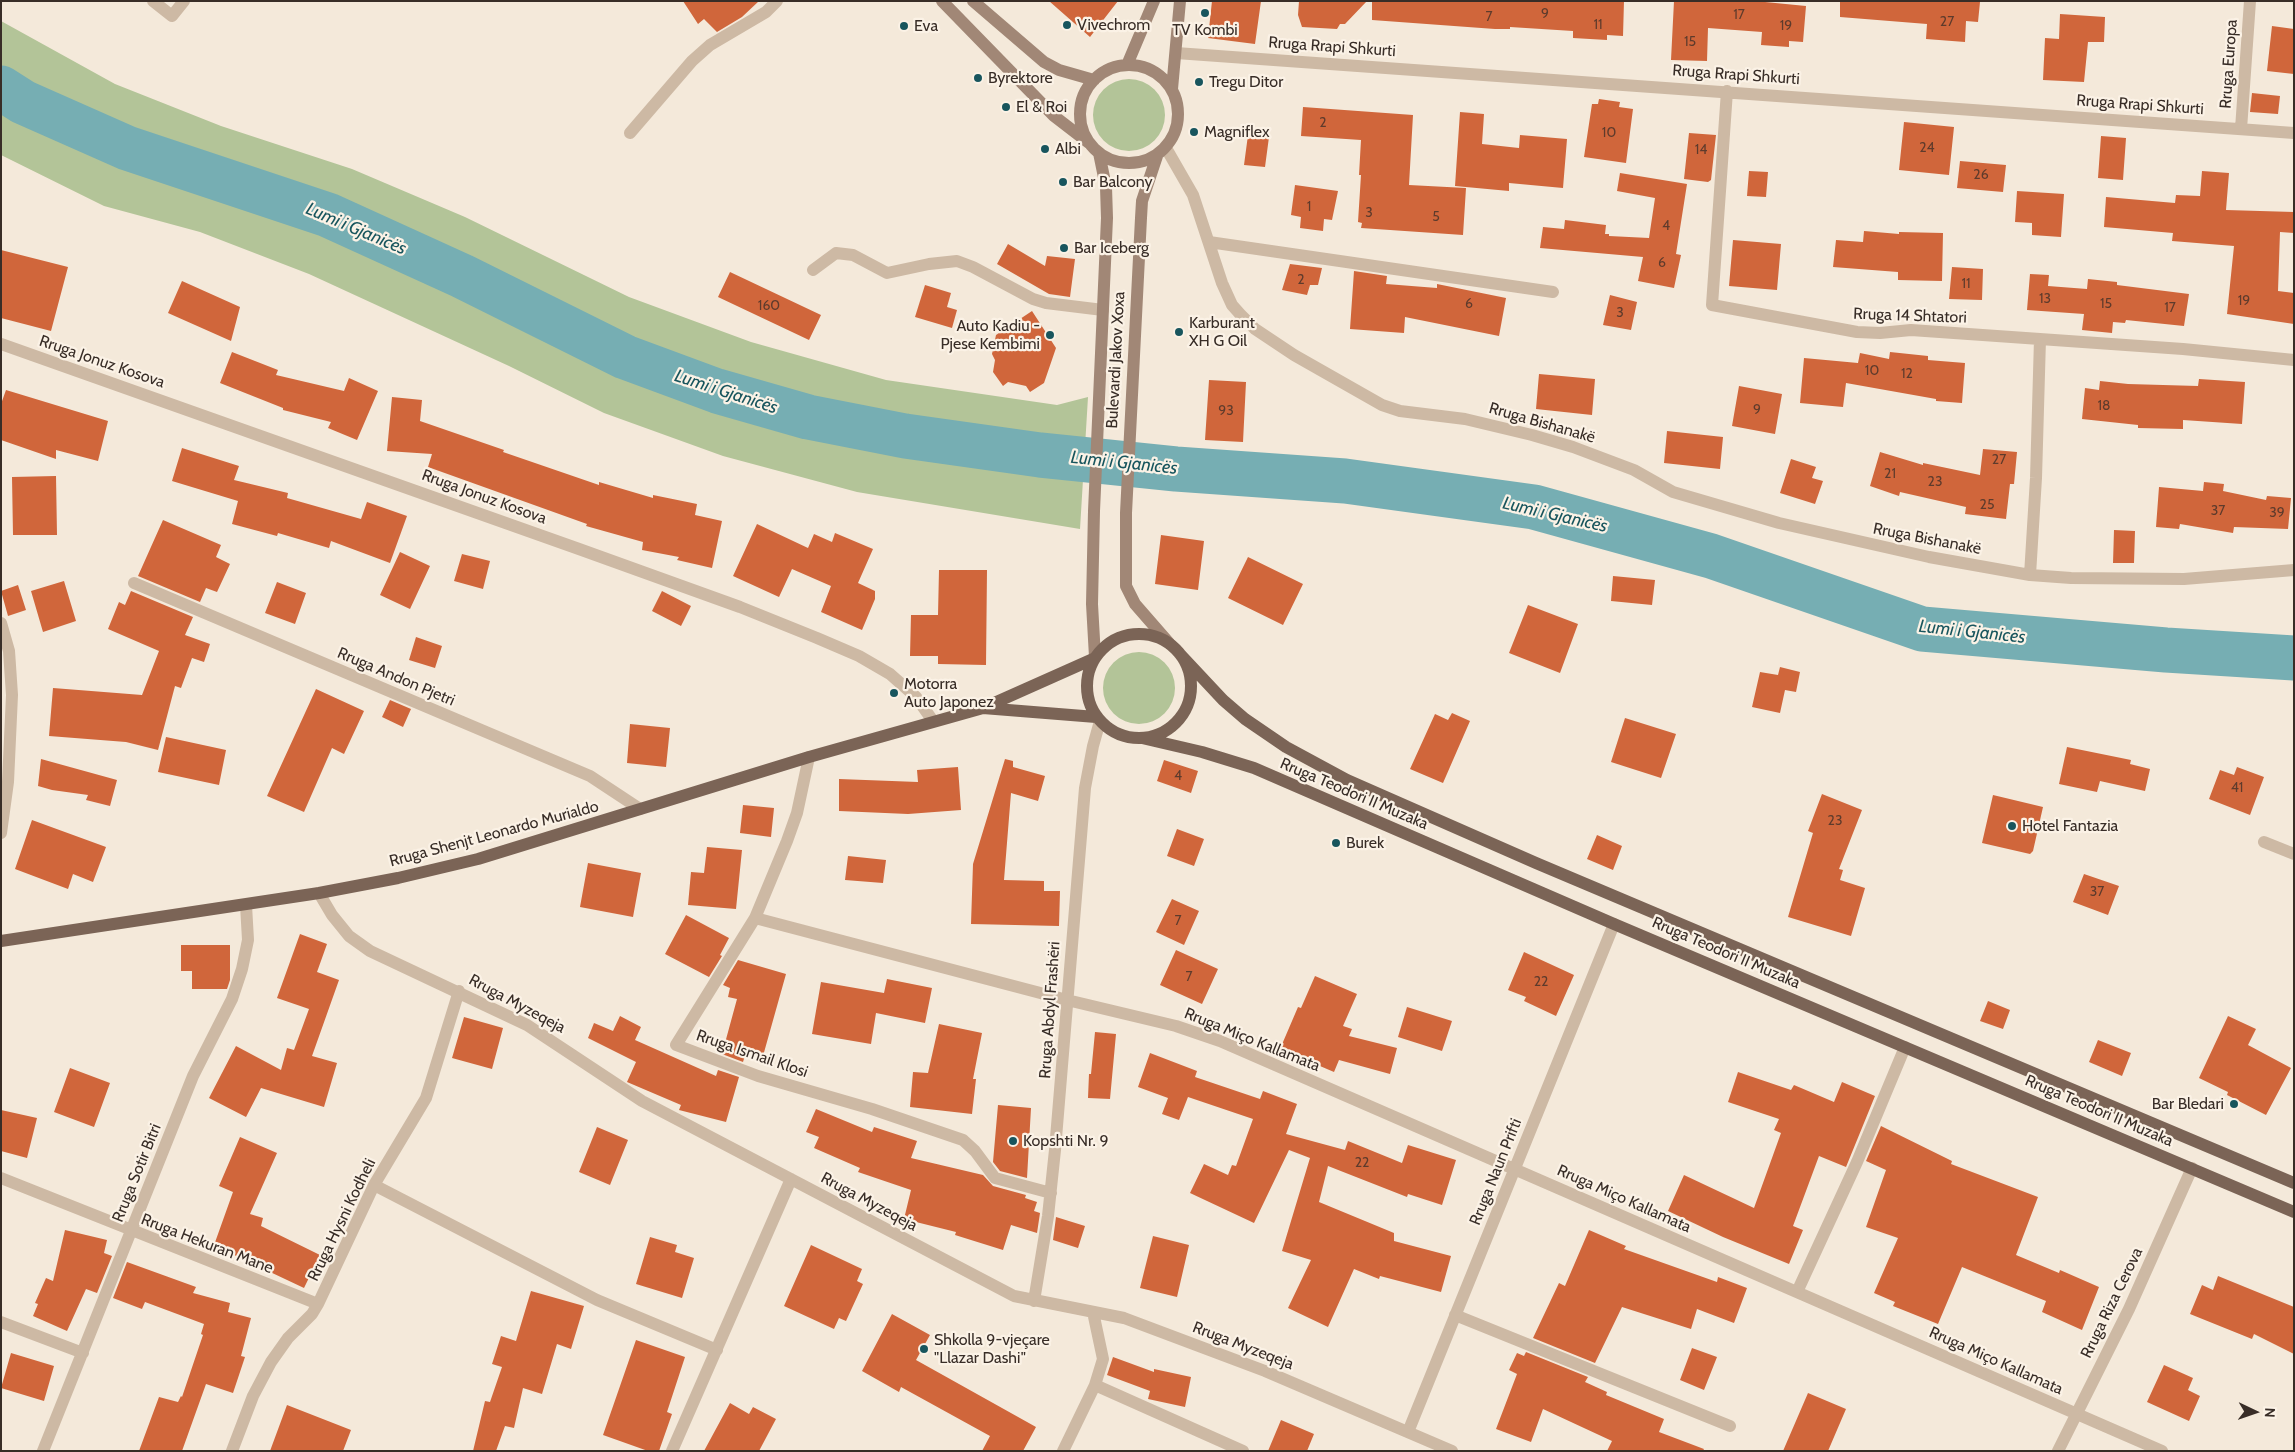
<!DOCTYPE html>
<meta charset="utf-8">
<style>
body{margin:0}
#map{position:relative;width:2295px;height:1452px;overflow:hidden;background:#f4e9da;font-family:Cabin,sans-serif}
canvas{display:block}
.frame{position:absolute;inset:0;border:2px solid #382d27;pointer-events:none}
.north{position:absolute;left:2230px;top:1387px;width:50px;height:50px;-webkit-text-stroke:4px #fbf2e6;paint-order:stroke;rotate:93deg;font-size:14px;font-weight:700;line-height:20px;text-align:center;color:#382d27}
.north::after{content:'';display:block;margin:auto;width:18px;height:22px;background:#382d27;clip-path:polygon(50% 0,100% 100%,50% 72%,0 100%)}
</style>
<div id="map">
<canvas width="2295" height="1452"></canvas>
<div class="frame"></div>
<div class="north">N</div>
</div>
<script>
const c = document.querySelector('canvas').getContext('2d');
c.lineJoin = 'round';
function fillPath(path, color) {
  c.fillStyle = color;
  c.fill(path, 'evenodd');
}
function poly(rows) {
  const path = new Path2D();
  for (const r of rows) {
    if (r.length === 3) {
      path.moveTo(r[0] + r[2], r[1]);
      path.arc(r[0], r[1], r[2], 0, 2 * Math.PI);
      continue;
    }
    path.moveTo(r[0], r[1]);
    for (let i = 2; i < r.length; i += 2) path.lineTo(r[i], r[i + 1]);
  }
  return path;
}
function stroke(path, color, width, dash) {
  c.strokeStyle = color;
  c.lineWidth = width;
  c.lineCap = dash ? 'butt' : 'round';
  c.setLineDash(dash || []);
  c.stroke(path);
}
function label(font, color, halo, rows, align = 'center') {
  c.font = font + ' Cabin,sans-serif';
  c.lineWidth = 4.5;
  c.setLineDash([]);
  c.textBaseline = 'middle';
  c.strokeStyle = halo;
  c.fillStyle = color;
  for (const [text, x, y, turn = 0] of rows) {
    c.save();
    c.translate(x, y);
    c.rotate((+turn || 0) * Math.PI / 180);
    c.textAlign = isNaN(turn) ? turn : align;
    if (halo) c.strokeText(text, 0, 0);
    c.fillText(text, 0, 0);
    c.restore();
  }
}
const green = poly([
 [1,21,115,84,221,126,352,169,465,217,629,297,751,342,886,380,1057,405,1088,397,1080,529,857,492,723,456,604,413,509,366,309,274,200,232,104,206,1,155],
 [1129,115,36],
 [1139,688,36]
]);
const river = poly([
 [1,88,23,102,127,148,328,215,462,276,625,357,717,391,808,417,905,436,1040,455,1176,469,1345,481,1534,507,1711,556,1922,629,2166,650,2294,658]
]);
const building = poly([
 [683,1,759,1,742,17,717,32,704,19,698,24],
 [1049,1,1118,1,1090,37],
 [1212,1,1261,1,1255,44,1208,38],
 [1299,1,1367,1,1345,24,1340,24,1337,29,1302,27,1298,15],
 [1372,1,1624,1,1623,36,1607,35,1607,40,1573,38,1573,31,1510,27,1510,29,1495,29,1372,20],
 [1674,1,1755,1,1806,6,1803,42,1789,41,1789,47,1761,45,1762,32,1708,28,1707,61,1671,60],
 [1840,1,1980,2,1978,22,1966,21,1965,42,1926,39,1927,24,1840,17],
 [2060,14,2105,17,2104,42,2088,42,2084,82,2043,80,2045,38,2059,39],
 [2272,26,2294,29,2294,74,2267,71],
 [2252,93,2280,96,2278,114,2250,112],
 [1599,99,1620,102,1619,107,1633,109,1626,163,1584,157,1592,104,1598,104],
 [1303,107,1413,115,1409,185,1466,188,1463,235,1361,228,1362,223,1358,222,1361,175,1359,175,1361,140,1301,136],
 [1460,112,1484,114,1482,144,1519,148,1520,135,1567,139,1563,188,1509,183,1509,191,1455,186],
 [1904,122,1954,127,1949,175,1899,170],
 [1689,133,1716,135,1711,180,1708,182,1684,179],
 [1248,135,1269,137,1265,167,1244,165],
 [2101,136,2126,138,2123,180,2098,178],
 [1960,161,2006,165,2003,192,1957,188],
 [1749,171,1768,172,1766,197,1747,196],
 [2202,171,2229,173,2226,210,2294,212,2294,233,2280,232,2278,291,2294,293,2294,324,2227,314,2234,246,2172,241,2173,233,2104,227,2106,197,2175,203,2176,195,2200,196],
 [1620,173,1687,184,1676,254,1681,255,1674,288,1638,281,1643,257,1540,248,1543,227,1564,229,1565,220,1606,225,1605,234,1609,234,1609,236,1649,238,1655,198,1617,191],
 [1295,185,1338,191,1332,220,1324,219,1323,231,1300,228,1301,217,1291,215],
 [2017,191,2064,194,2061,237,2032,235,2032,223,2015,222],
 [1864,231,1899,234,1899,232,1943,233,1942,281,1898,280,1898,272,1833,267,1836,240,1863,242],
 [1733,240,1781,244,1777,290,1729,286],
 [1008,244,1045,266,1047,256,1075,259,1070,297,1049,294,997,264],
 [1,250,68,267,51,331,1,318],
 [1290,264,1322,268,1318,285,1310,285,1307,295,1282,290],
 [1952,267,1983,269,1982,300,1949,299],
 [1354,271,1387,276,1386,284,1437,288,1437,284,1506,298,1499,336,1405,317,1404,333,1350,329],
 [730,272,821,315,809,340,718,297],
 [2030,274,2049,275,2048,286,2087,289,2088,279,2117,282,2117,285,2189,294,2184,326,2126,320,2125,323,2113,322,2112,333,2082,330,2084,314,2027,310],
 [182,281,240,307,231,341,168,313],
 [925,285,951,293,947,307,957,310,952,328,915,317],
 [1610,295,1637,302,1631,330,1603,325],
 [1032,311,1056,348,1044,383,1030,392,1026,386,1008,382,1003,386,993,372,995,360,992,354,996,335],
 [232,352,278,370,276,375,344,391,349,378,378,391,357,440,328,428,331,422,283,410,283,408,220,383],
 [1890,352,1928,356,1928,360,1965,363,1962,403,1936,401,1936,399,1846,383,1843,407,1800,403,1804,358,1858,363,1860,353,1889,359],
 [1539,374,1595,379,1592,415,1536,409],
 [2199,379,2245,382,2242,424,2183,420,2183,429,2138,428,2138,425,2082,419,2085,388,2099,390,2100,381,2128,384,2198,386],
 [1209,380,1246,382,1243,442,1205,440],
 [1739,386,1782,394,1775,434,1732,426],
 [6,390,108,421,98,461,56,450,56,459,1,440,1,404],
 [392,397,422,400,420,421,504,450,503,452,599,485,599,482,653,498,653,495,697,504,695,515,722,521,712,568,677,560,679,557,642,550,643,542,586,526,587,524,428,467,432,454,387,451],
 [1667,431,1723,437,1720,469,1664,463],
 [182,448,239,466,234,480,288,493,287,498,361,519,367,502,407,516,390,563,331,541,329,548,278,533,277,536,232,524,238,501,172,481],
 [1983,449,2017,452,2014,484,2010,484,2006,519,1965,514,1966,507,1900,492,1899,496,1870,486,1880,452,1923,465,1923,463,1980,475],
 [1791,459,1816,467,1812,478,1823,481,1815,504,1780,493],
 [56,476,57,535,13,535,12,477],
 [2204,482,2224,484,2223,491,2266,500,2267,496,2291,498,2288,529,2234,527,2233,533,2180,524,2179,529,2156,527,2159,487,2203,491],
 [163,520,221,545,216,557,230,564,217,592,206,588,200,602,138,576],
 [757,524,808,548,814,534,832,542,835,533,873,549,858,583,875,591,875,599,862,630,821,612,831,586,792,569,779,597,733,576],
 [2114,530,2135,531,2134,563,2113,563],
 [1161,535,1204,541,1198,590,1155,584],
 [400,552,430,566,410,609,380,595],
 [462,554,490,561,483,589,454,581],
 [1248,557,1303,584,1283,625,1228,598],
 [939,570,987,570,986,665,938,664,938,656,910,656,911,615,938,615],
 [1613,576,1655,580,1652,605,1611,601],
 [64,581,76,621,43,632,31,591],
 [277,582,306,593,295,624,265,613],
 [18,585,26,610,8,616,1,591],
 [131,591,193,617,185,635,210,644,204,662,192,658,181,688,175,686,158,750,126,742,49,736,53,688,142,695,159,651,108,629,119,602,125,605],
 [662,591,691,606,681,626,652,611],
 [1528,605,1578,624,1560,673,1509,653],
 [416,637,442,646,435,668,409,660],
 [1780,667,1800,672,1796,692,1785,690,1780,713,1752,707,1760,672,1778,675],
 [316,689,364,711,344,754,332,748,304,812,267,796],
 [390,700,411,709,403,727,382,717],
 [1452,713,1470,721,1443,783,1410,769,1435,714,1448,720],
 [1625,718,1676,734,1661,778,1611,762],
 [630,724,670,728,666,767,627,763],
 [166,737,226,750,219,785,158,772],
 [2067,747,2131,760,2130,764,2150,769,2145,791,2100,781,2097,792,2059,784],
 [41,759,117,780,110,806,86,800,88,795,52,790,38,786],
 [1005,759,1013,761,1013,767,1045,776,1038,801,1011,793,1004,880,1044,881,1044,891,1060,891,1059,926,971,924,973,864],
 [1164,760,1198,771,1191,793,1157,781],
 [958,767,961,810,908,814,839,811,839,779,918,782,917,770],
 [2237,767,2264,777,2250,815,2209,799,2220,770,2234,775],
 [1822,794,1862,810,1839,869,1843,870,1840,880,1865,888,1851,936,1788,917,1813,833,1808,831],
 [1993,795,2043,807,2033,851,2030,854,1982,843],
 [743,805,774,808,771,837,740,833],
 [32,820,106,847,93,882,73,874,68,889,15,869],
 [1177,829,1204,839,1194,866,1167,856],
 [1597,835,1622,846,1613,870,1587,859],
 [707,847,742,850,736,909,688,905,691,872,704,873],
 [848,856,886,860,883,883,845,880],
 [588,863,641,873,633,917,580,907],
 [2084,874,2119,886,2108,915,2073,902],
 [1172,899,1199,911,1184,945,1156,932],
 [686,915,729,938,720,955,722,956,709,977,665,954],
 [300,934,327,944,317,972,339,980,312,1056,337,1063,324,1107,261,1088,246,1117,209,1098,236,1046,281,1070,287,1048,294,1050,309,1009,277,998],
 [181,945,230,945,230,980,227,989,192,989,192,971,181,971],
 [1176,950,1218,969,1202,1004,1160,985],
 [1524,952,1574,975,1556,1016,1524,1001,1526,997,1508,990],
 [738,960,786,974,763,1056,746,1052,743,1062,722,1054,737,999,728,997,730,988,723,985],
 [1315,976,1357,994,1343,1026,1352,1029,1349,1036,1397,1048,1390,1074,1339,1060,1334,1072,1280,1049,1298,1007,1301,1008],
 [887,979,932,988,925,1023,876,1013,871,1044,812,1034,821,982,884,993],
 [1988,1001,2010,1010,2003,1029,1980,1021],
 [1407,1007,1452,1021,1442,1051,1398,1037],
 [620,1016,641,1027,635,1040,716,1076,718,1070,739,1077,726,1122,679,1110,681,1105,627,1082,636,1062,588,1038,594,1023,613,1031],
 [2228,1016,2256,1029,2248,1045,2291,1068,2266,1115,2227,1095,2228,1092,2199,1078],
 [464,1017,503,1028,492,1069,452,1058],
 [939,1024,982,1033,973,1079,976,1079,972,1114,910,1107,913,1072,928,1073],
 [1095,1032,1116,1034,1110,1099,1088,1098,1089,1074,1091,1074],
 [2098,1040,2131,1053,2122,1076,2089,1062],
 [1150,1053,1197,1071,1195,1077,1260,1099,1263,1091,1297,1104,1286,1134,1345,1150,1348,1141,1402,1163,1408,1145,1456,1160,1442,1205,1408,1194,1407,1197,1328,1166,1319,1202,1394,1233,1394,1241,1451,1256,1441,1292,1380,1276,1379,1279,1354,1269,1328,1327,1288,1308,1311,1260,1282,1251,1310,1158,1289,1150,1254,1223,1190,1193,1204,1164,1228,1175,1232,1165,1236,1166,1253,1119,1188,1097,1179,1120,1162,1114,1168,1098,1138,1087],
 [70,1068,110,1083,94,1127,54,1112],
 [1738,1072,1791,1090,1794,1085,1834,1102,1842,1082,1875,1096,1846,1167,1819,1156,1793,1226,1803,1230,1789,1264,1723,1237,1668,1211,1684,1175,1754,1208,1781,1133,1774,1130,1779,1119,1728,1102],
 [998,1105,1031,1108,1027,1178,1000,1171,993,1162],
 [816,1109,872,1132,874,1127,917,1141,911,1158,983,1175,993,1186,1026,1195,1025,1198,1037,1202,1034,1211,1040,1213,1037,1233,1011,1225,1003,1250,955,1235,956,1232,904,1219,911,1190,858,1172,860,1168,814,1148,819,1137,806,1132],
 [1,1110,37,1118,27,1158,1,1151],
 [1881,1126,1952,1161,1951,1164,2038,1197,2016,1255,2059,1273,2060,1270,2099,1287,2082,1330,2042,1312,2046,1301,1962,1267,1938,1324,1893,1306,1895,1302,1874,1293,1898,1238,1866,1227,1886,1170,1866,1161],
 [597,1127,628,1140,610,1185,579,1172],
 [240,1137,277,1153,250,1214,263,1218,261,1226,320,1255,304,1288,268,1271,269,1267,213,1248,233,1192,219,1186],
 [1056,1217,1085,1226,1078,1248,1053,1240],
 [65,1230,107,1240,104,1253,112,1256,97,1293,86,1289,67,1331,33,1316,38,1304,35,1303,46,1278,53,1281],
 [1589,1230,1626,1246,1624,1249,1717,1282,1718,1277,1747,1288,1734,1323,1697,1309,1691,1329,1622,1307,1595,1363,1533,1338,1559,1283,1565,1286],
 [1153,1236,1189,1245,1177,1297,1140,1288],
 [650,1237,677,1245,675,1252,694,1258,682,1298,636,1284],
 [811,1245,862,1269,857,1281,863,1284,846,1321,839,1318,834,1329,784,1306],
 [127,1262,196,1287,193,1293,230,1303,228,1312,251,1318,241,1356,245,1357,233,1393,206,1384,182,1451,139,1451,159,1397,178,1402,181,1396,182,1397,203,1335,201,1334,204,1324,145,1302,142,1309,113,1298],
 [2218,1276,2294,1307,2294,1354,2254,1334,2252,1339,2190,1314,2202,1285,2213,1290],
 [531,1291,584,1306,571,1349,557,1344,542,1394,523,1388,514,1428,505,1426,496,1451,473,1451,485,1401,490,1402,502,1367,492,1364,501,1336,516,1341],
 [892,1314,930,1335,916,1360,1036,1427,1023,1451,982,1451,990,1436,901,1387,899,1392,862,1371],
 [636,1340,685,1357,667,1412,672,1414,659,1451,648,1451,603,1435],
 [1692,1348,1717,1357,1704,1390,1680,1380],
 [1526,1352,1588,1377,1585,1382,1607,1392,1606,1395,1664,1419,1659,1432,1704,1449,1703,1451,1607,1451,1612,1441,1543,1409,1531,1442,1496,1429,1517,1374,1509,1370,1517,1353,1524,1356],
 [11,1353,54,1366,44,1401,1,1388],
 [1113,1357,1154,1372,1154,1369,1191,1377,1185,1407,1148,1399,1150,1391,1107,1375],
 [2164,1365,2193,1378,2188,1390,2200,1396,2189,1421,2147,1402],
 [1808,1393,1846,1409,1828,1451,1783,1451],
 [730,1403,749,1414,753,1407,776,1419,759,1451,704,1451],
 [287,1405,351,1430,343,1451,270,1451],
 [1281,1420,1314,1434,1307,1451,1268,1451]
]);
const street = poly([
 [153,1,172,16,184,1],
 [1176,53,2294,133],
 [1727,91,1712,305,1857,332,1880,333,1911,330,2183,349,2294,360],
 [2241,129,2250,1],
 [630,133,692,61,710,45,766,12,777,1],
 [1166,148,1193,195,1222,283,1232,305,1240,314,1255,329,1294,355,1382,405,1400,411,1465,419,1532,435,1573,447,1634,470,1673,492,1779,523,1929,557,2030,575,2071,578,2184,579,2294,570],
 [1209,242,1553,292],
 [813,270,836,253,853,255,887,273,929,264,957,261,973,267,1033,299,1046,303,1103,310],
 [1,344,579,549,740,607,817,638,859,656,890,674,916,697,933,721],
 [2030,575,2036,478,2040,339],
 [134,583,590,776,640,809],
 [1,623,9,651,12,695,8,782,1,833],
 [809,757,797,813,787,841,755,918,676,1045,758,1076,872,1109,963,1140,975,1151,995,1178,1051,1193],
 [2264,842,2294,854],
 [319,893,332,915,349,936,370,951,527,1025,642,1101,1014,1296,1124,1318,1265,1371,1452,1451],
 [755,918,1067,1000,1176,1026,1220,1041,2162,1451],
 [1,1178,318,1304],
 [374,1185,597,1300,717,1350],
 [1797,1292,1857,1162,1905,1047],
 [1034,1301,1048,1216,1055,1150,1085,788,1093,746,1100,721],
 [1455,1315,1730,1426],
 [1,1322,83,1353],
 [1095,1385,1243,1451],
 [1408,1432,1614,924],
 [43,1451,193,1076,232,999,242,969,248,940,246,905],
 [232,1451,253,1396,271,1362,288,1338,312,1314,318,1304,374,1185,426,1098,459,991],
 [672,1451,791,1179],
 [1063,1451,1095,1385,1103,1359,1093,1312],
 [2058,1451,2129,1309,2192,1168]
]);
const secondary = poly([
 [942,1,1054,116,1089,143],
 [973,1,1044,62,1059,70,1094,80],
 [1129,114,49],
 [1127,65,1154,1],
 [1172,89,1180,1],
 [1157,156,1142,201,1141,218,1126,513,1126,586,1135,604,1169,643],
 [1095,657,1092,604,1094,511,1107,218,1106,187,1099,153]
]);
const primary = poly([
 [1139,686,52],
 [1179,653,1223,700,1245,719,1286,747,1347,780,1536,863,2294,1183],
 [983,708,1096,717],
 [1142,738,1202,752,1254,768,1614,924,2294,1212],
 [1,941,319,893,398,878,478,859,809,757,983,708,1093,659]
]);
const markers = [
 [1205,13,5,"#18555d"],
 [1067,25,5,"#18555d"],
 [904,26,5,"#18555d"],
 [978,78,5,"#18555d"],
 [1199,82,5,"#18555d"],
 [1006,107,5,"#18555d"],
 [1194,132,5,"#18555d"],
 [1045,149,5,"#18555d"],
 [1063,182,5,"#18555d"],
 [1064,248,5,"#18555d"],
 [1179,332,5,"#18555d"],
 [1050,335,5,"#18555d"],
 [894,693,5,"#18555d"],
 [2012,826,5,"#18555d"],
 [1336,843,5,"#18555d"],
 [2234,1104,5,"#18555d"],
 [1013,1141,5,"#18555d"],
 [924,1349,5,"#18555d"]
];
const numberNames = [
 ["9",1545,14],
 ["17",1739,15],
 ["7",1489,17],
 ["27",1947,22],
 ["11",1598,25],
 ["19",1786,26],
 ["15",1690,42],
 ["2",1323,123],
 ["10",1609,133],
 ["24",1927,148],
 ["14",1701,150],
 ["26",1981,175],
 ["1",1309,207],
 ["3",1369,213],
 ["5",1436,217],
 ["4",1666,226],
 ["6",1662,263],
 ["2",1301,280],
 ["11",1966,284],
 ["13",2045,299],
 ["19",2244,301],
 ["6",1469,304],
 ["15",2106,304],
 ["160",769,306],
 ["17",2170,308],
 ["3",1620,313],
 ["10",1872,371],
 ["12",1907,374],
 ["18",2104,406],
 ["9",1757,410],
 ["93",1226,411],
 ["27",1999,460],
 ["21",1890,474],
 ["23",1935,482],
 ["25",1987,505],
 ["37",2218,511],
 ["39",2277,513],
 ["4",1178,776],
 ["41",2237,788],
 ["23",1835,821],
 ["37",2097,892],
 ["7",1178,921],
 ["7",1189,977],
 ["22",1541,982],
 ["22",1362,1163]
];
const poiNames = [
 ["Vivechrom",1077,25],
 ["Eva",914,26],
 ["TV Kombi",1205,30,"center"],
 ["Byrektore",988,78],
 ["Tregu Ditor",1209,82],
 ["El & Roi",1016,107],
 ["Magniflex",1204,132],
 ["Albi",1055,149],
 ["Bar Balcony",1073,182],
 ["Bar Iceberg",1074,248],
 ["Karburant",1189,323],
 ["XH G Oil",1189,341],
 ["Auto Kadiu -",1040,326,"right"],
 ["Pjese Kembimi",1040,344,"right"],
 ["Motorra",904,684],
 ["Auto Japonez",904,702],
 ["Hotel Fantazia",2022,826],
 ["Burek",1346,843],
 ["Bar Bledari",2224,1104,"right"],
 ["Kopshti Nr. 9",1023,1141],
 ["Shkolla 9-vjeçare",934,1340],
 ["\"Llazar Dashi\"",934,1358]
];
const streetNames = [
 ["Rruga Rrapi Shkurti",1332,47,4],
 ["Rruga Europa",2229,64,-86],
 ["Rruga Rrapi Shkurti",1736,75,4],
 ["Rruga Rrapi Shkurti",2140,105,4],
 ["Rruga 14 Shtatori",1910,316,2],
 ["Bulevardi Jakov Xoxa",1116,360,-87],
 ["Rruga Jonuz Kosova",102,362,19],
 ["Rruga Bishanakë",1542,423,16],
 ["Rruga Jonuz Kosova",484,497,20],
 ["Rruga Bishanakë",1927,539,11],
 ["Rruga Andon Pjetri",396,677,23],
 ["Rruga Teodori II Muzaka",1354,794,23],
 ["Rruga Shenjt Leonardo Murialdo",494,834,-15],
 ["Rruga Teodori II Muzaka",1726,953,23],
 ["Rruga Myzeqeja",517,1004,28],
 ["Rruga Abdyl Frashëri",1050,1010,-86],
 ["Rruga Miço Kallamata",1252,1040,22],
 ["Rruga Ismail Klosi",752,1054,19],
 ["Rruga Teodori II Muzaka",2099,1111,23],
 ["Rruga Naun Prifti",1496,1172,-68],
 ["Rruga Sotir Bitri",137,1173,-68],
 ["Rruga Miço Kallamata",1624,1199,24],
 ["Rruga Myzeqeja",869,1202,28],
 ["Rruga Hysni Kodheli",342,1220,-64],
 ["Rruga Hekuran Mane",207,1244,21],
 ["Rruga Riza Cerova",2112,1303,-64],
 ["Rruga Myzeqeja",1243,1346,21],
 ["Rruga Miço Kallamata",1996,1361,24]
];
const waterNames = [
 ["Lumi i Gjanicës",356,229,23],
 ["Lumi i Gjanicës",726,392,18],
 ["Lumi i Gjanicës",1124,463,6],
 ["Lumi i Gjanicës",1555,515,13],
 ["Lumi i Gjanicës",1972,632,6]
];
fillPath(green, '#b3c498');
stroke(river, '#76aeb3', 45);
fillPath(building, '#d0663b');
stroke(street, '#cdb9a4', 12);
stroke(secondary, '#a18776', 12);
stroke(primary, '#7b6456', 12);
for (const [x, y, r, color] of markers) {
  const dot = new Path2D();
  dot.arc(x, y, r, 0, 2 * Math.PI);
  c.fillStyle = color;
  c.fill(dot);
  stroke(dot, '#fbf2e6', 2);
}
label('14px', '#5e3b2c', null, numberNames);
label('16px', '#382d27', '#fbf2e6', poiNames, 'left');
label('16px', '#382d27', '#fbf2e6', streetNames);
label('italic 18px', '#18555d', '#fbf2e6', waterNames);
</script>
